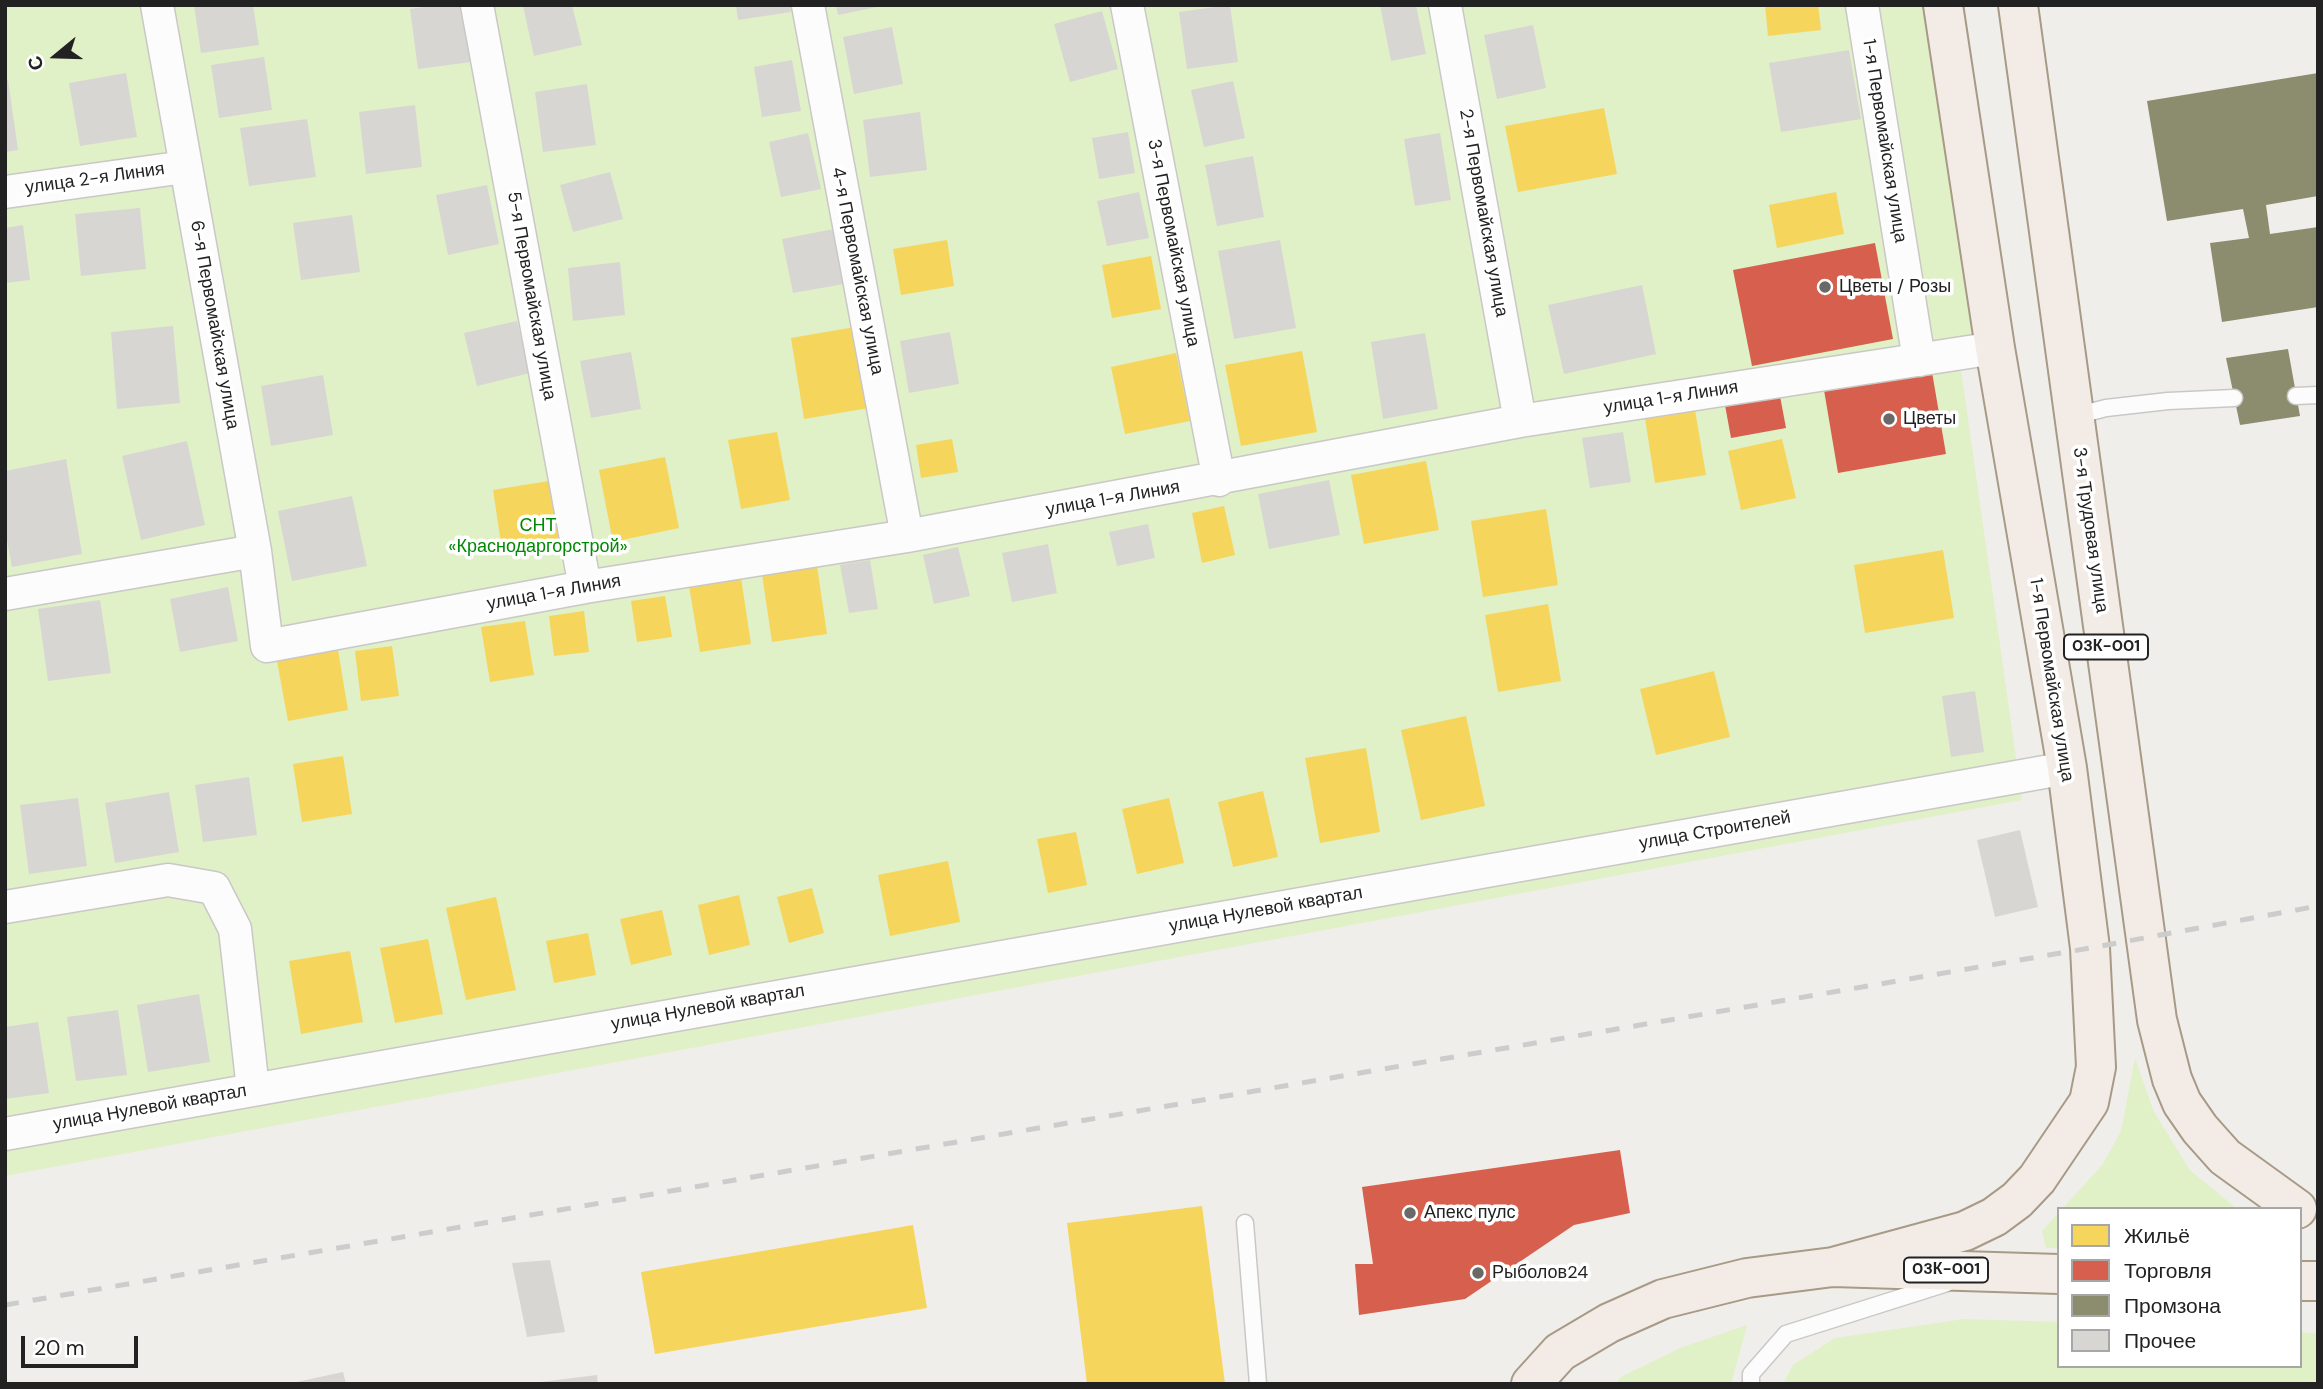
<!DOCTYPE html>
<meta charset="utf-8">
<style>
body{margin:0}
#map{position:relative;width:2323px;height:1389px;overflow:hidden;background:#f0eeeb;font-family:"DM Sans",sans-serif}
canvas{display:block}
.frame{position:absolute;inset:0;border:7px solid #222;pointer-events:none}
.legend{position:absolute;left:2057px;top:1207px;width:245px;height:161px;box-sizing:border-box;background:#fff;border:2px solid #a7a7a7;margin:0;padding:9px 12px;list-style:none;font-size:21px;color:#222}
.legend li{display:flex;align-items:center;gap:14px;height:35px}
.legend b{width:35px;border:2px solid #a7a7a7}
.north{position:absolute;left:21px;top:21px;width:70px;height:70px;-webkit-text-stroke:5px #fff;paint-order:stroke;rotate:251deg;font-size:19px;font-weight:700;line-height:28px;text-align:center;color:#222}
.north::after{content:'';display:block;margin:auto;width:24px;height:32px;background:#222;clip-path:polygon(50% 0,100% 100%,50% 72%,0 100%)}
.scale{position:absolute;left:21px;top:1336px;width:117px;height:32px;box-sizing:border-box;border:4px solid #222;border-top:0;padding-left:9px;font-size:21px;line-height:24px;white-space:nowrap;color:#222;-webkit-text-stroke:5px #fff;paint-order:stroke}
</style>
<div id="map">
<canvas width="2323" height="1389"></canvas>
<div class="frame"></div>
<ul class="legend">
<li><b style="height:19px;background:#f6d55c"></b>Жильё</li>
<li><b style="height:19px;background:#d6604d"></b>Торговля</li>
<li><b style="height:19px;background:#8c8c6e"></b>Промзона</li>
<li><b style="height:19px;background:#d8d6d3"></b>Прочее</li>
</ul>
<div class="north">С</div>
<div class="scale">20 m</div>
</div>
<script>
const c = document.querySelector('canvas').getContext('2d');
c.lineJoin = 'round';
function fillPath(path, color) {
  c.fillStyle = color;
  c.fill(path, 'evenodd');
}
function poly(rows) {
  const path = new Path2D();
  for (const r of rows) {
    path.moveTo(r[0], r[1]);
    for (let i = 2; i < r.length; i += 2) path.lineTo(r[i], r[i + 1]);
  }
  return path;
}
function stroke(path, color, width, dash) {
  c.strokeStyle = color;
  c.lineWidth = width;
  c.lineCap = dash ? 'butt' : 'round';
  c.setLineDash(dash || []);
  c.stroke(path);
}
function label(font, color, halo, rows, align = 'center') {
  c.font = font + ' "DM Sans",sans-serif';
  c.lineWidth = 7;
  c.setLineDash([]);
  c.textBaseline = 'middle';
  c.strokeStyle = halo;
  c.fillStyle = color;
  for (const [text, x, y, turn = 0] of rows) {
    c.save();
    c.translate(x, y);
    c.rotate((+turn || 0) * Math.PI / 180);
    c.textAlign = isNaN(turn) ? turn : align;
    if (halo) c.strokeText(text, 0, 0);
    c.fillText(text, 0, 0);
    c.restore();
  }
}
const grass = poly([
 [5,5,1944,5,1995,348,1959,355,2022,800,5,1176],
 [2135,1058,2154,1112,2190,1170,2237,1209,2062,1209,2103,1164,2121,1131],
 [2059,1212,2059,1248,2046,1248,2042,1231],
 [1964,1319,2059,1322,2059,1366,2300,1366,2300,1332,2318,1333,2318,1384,1783,1384,1793,1365,1835,1338],
 [1747,1325,1731,1384,1615,1384,1621,1377,1680,1348]
]);
const homes = poly([
 [1765,5,1818,5,1821,30,1768,36],
 [1604,108,1617,174,1518,192,1505,126],
 [1836,192,1844,234,1777,248,1769,205],
 [947,240,954,286,901,295,893,249],
 [1151,256,1161,309,1112,318,1102,265],
 [855,327,869,408,804,419,791,338],
 [1302,351,1317,432,1241,446,1225,365],
 [1176,353,1190,421,1125,434,1111,367],
 [1695,410,1706,475,1655,483,1645,418],
 [777,432,790,500,741,509,728,440],
 [952,439,958,472,921,478,916,445],
 [1782,439,1796,498,1741,510,1728,451],
 [665,457,679,528,613,542,599,470],
 [1426,461,1439,530,1364,544,1351,475],
 [549,481,560,547,503,556,493,490],
 [1224,506,1235,555,1202,563,1192,513],
 [1546,509,1558,585,1483,597,1471,521],
 [1943,550,1954,618,1865,633,1854,565],
 [817,566,827,634,772,642,762,574],
 [741,578,751,644,700,652,689,586],
 [665,596,672,637,637,642,631,601],
 [1548,604,1561,681,1498,692,1485,615],
 [584,611,589,652,554,656,549,616],
 [525,621,534,675,490,682,481,627],
 [392,646,399,696,361,701,355,651],
 [338,650,348,710,288,721,277,661],
 [1714,671,1730,737,1656,755,1640,689],
 [1466,716,1485,806,1421,820,1401,730],
 [1366,748,1380,832,1320,843,1305,758],
 [343,756,352,814,302,822,293,764],
 [1263,791,1278,857,1233,867,1218,802],
 [1169,798,1184,863,1137,874,1122,809],
 [1076,832,1087,885,1048,893,1037,839],
 [948,861,960,922,890,936,878,875],
 [812,888,824,933,789,943,777,897],
 [739,895,750,945,709,955,698,905],
 [496,897,516,990,466,1000,446,908],
 [662,910,672,955,631,965,620,919],
 [588,933,596,975,554,983,546,941],
 [428,939,443,1014,395,1023,380,948],
 [350,951,363,1022,301,1034,289,961],
 [1202,1206,1225,1384,1087,1384,1067,1223],
 [913,1225,927,1308,655,1354,641,1272]
]);
const shops = poly([
 [1875,243,1893,339,1752,366,1733,270],
 [1932,372,1946,454,1838,473,1824,390],
 [1780,396,1786,428,1731,438,1725,405],
 [1620,1150,1630,1213,1574,1225,1465,1299,1359,1315,1355,1264,1373,1264,1362,1187]
]);
const industry = poly([
 [2318,73,2318,196,2266,205,2270,234,2318,227,2318,307,2222,322,2210,243,2249,238,2243,209,2167,221,2147,101],
 [2288,349,2300,416,2240,425,2226,358]
]);
const building = poly([
 [194,5,253,5,259,45,201,53],
 [438,5,463,5,471,62,418,69,410,9],
 [572,5,582,45,534,56,523,6],
 [736,5,790,5,791,12,738,20],
 [836,5,882,5,882,6,838,15],
 [1230,5,1238,62,1187,69,1179,12],
 [1380,5,1416,5,1426,54,1391,61],
 [1102,11,1118,69,1070,82,1054,24],
 [1533,25,1546,88,1497,99,1484,35],
 [892,27,903,84,854,94,843,37],
 [1849,50,1861,119,1781,132,1769,63],
 [264,57,272,110,219,118,211,65],
 [792,60,801,111,762,117,754,67],
 [126,73,137,137,80,146,69,83],
 [8,80,18,150,5,152,5,81],
 [1233,81,1245,138,1204,147,1191,90],
 [587,84,596,145,543,152,535,92],
 [415,105,422,167,366,174,359,112],
 [920,112,927,170,870,177,863,120],
 [307,119,316,177,249,186,240,128],
 [1128,132,1135,173,1099,179,1092,138],
 [808,133,821,189,781,197,769,142],
 [1440,133,1451,200,1415,206,1404,139],
 [1253,156,1264,217,1217,226,1205,165],
 [610,172,623,219,573,232,560,185],
 [487,185,499,244,448,255,436,195],
 [1139,192,1149,238,1107,246,1097,201],
 [140,208,146,269,81,276,75,214],
 [352,215,360,272,301,280,293,223],
 [23,225,30,280,5,283,5,228],
 [834,229,844,284,793,293,782,239],
 [1280,240,1296,328,1234,339,1218,251],
 [620,262,625,315,573,321,568,268],
 [1642,285,1656,354,1564,374,1548,305],
 [517,321,530,373,477,386,464,333],
 [173,326,180,403,117,409,111,332],
 [950,332,959,384,909,393,900,341],
 [1425,333,1438,409,1383,419,1371,342],
 [631,352,641,409,591,418,580,361],
 [323,375,333,435,271,446,261,386],
 [1623,432,1631,482,1590,488,1582,438],
 [187,441,205,525,141,540,122,456],
 [66,459,82,554,12,567,5,530,5,471],
 [1329,480,1340,535,1269,549,1258,494],
 [352,496,367,566,292,581,278,511],
 [1148,524,1155,558,1117,566,1109,532],
 [1048,544,1057,593,1012,602,1002,553],
 [958,547,970,596,934,604,923,555],
 [870,560,878,609,849,613,840,565],
 [228,587,238,641,180,652,170,599],
 [100,600,111,673,48,681,38,609],
 [1975,691,1984,752,1951,757,1942,696],
 [249,777,257,835,203,842,195,785],
 [169,792,179,852,115,863,105,803],
 [78,798,87,866,29,874,20,805],
 [2020,830,2038,907,1995,917,1977,840],
 [199,994,210,1062,148,1072,137,1005],
 [118,1010,127,1075,76,1081,67,1017],
 [38,1022,49,1093,5,1099,5,1027],
 [550,1260,565,1332,527,1337,512,1263],
 [343,1372,346,1384,292,1384,292,1383],
 [597,1375,598,1384,541,1384,541,1382]
]);
const lane = poly([
 [2296,396,2318,395],
 [2075,416,2106,408,2168,401,2234,398],
 [1245,1223,1258,1384],
 [1751,1384,1751,1374,1786,1334,1947,1283]
]);
const street = poly([
 [157,5,255,551,267,646,585,587,907,536,1520,421,1995,348],
 [477,5,585,587],
 [808,5,907,536],
 [1127,5,1219,480],
 [1445,5,1520,421],
 [1862,5,1919,360],
 [5,192,185,167],
 [5,594,255,551],
 [5,907,168,880,214,888,235,929,253,1089],
 [5,1134,2067,768]
]);
const primary = poly([
 [2018,5,2157,1020,2172,1079,2182,1103,2200,1129,2225,1157,2297,1209],
 [1833,1267,1965,1231,1994,1217,2017,1200,2037,1179,2089,1102,2096,1067,2090,948,2067,768,1995,348,1943,5],
 [2300,1281,2318,1281],
 [1531,1384,1560,1352,1609,1323,1663,1299,1747,1278,1833,1267,2059,1274]
]);
const rail = poly([
 [5,1305,2090,948,2318,906]
]);
const markers = [
 [1825,287,7,"#6a6968"],
 [1889,419,7,"#6a6968"],
 [1410,1213,7,"#6a6968"],
 [1478,1273,7,"#6a6968"]
];
const shields = [
 [2106,647,84],
 [1946,1270,84]
];
const shieldNames = [
 ["03К-001",2106,647],
 ["03К-001",1946,1270]
];
const streetNames = [
 ["1-я Первомайская улица",1884,141,81],
 ["улица 2-я Линия",95,179,-8],
 ["2-я Первомайская улица",1483,213,80],
 ["3-я Первомайская улица",1173,243,79],
 ["4-я Первомайская улица",857,271,79],
 ["5-я Первомайская улица",531,296,80],
 ["6-я Первомайская улица",214,325,80],
 ["улица 1-я Линия",1671,398,-9],
 ["улица 1-я Линия",1113,499,-10],
 ["3-я Трудовая улица",2090,530,82],
 ["улица 1-я Линия",554,593,-10],
 ["1-я Первомайская улица",2051,680,81],
 ["улица Строителей",1715,831,-10],
 ["улица Нулевой квартал",1266,910,-10],
 ["улица Нулевой квартал",708,1008,-10],
 ["улица Нулевой квартал",150,1108,-10]
];
const poiNames = [
 ["Цветы / Розы",1839,287],
 ["Цветы",1903,419],
 ["Апекс пулс",1424,1213],
 ["Рыболов24",1492,1273]
];
const parkNames = [
 ["СНТ",538,526],
 ["«Краснодаргорстрой»",538,547]
];
fillPath(grass, '#e0f0c7');
fillPath(homes, '#f6d55c');
fillPath(shops, '#d6604d');
fillPath(industry, '#8c8c6e');
fillPath(building, '#d8d6d3');
stroke(lane, '#c9c8c7', 19);
stroke(street, '#c9c8c7', 35);
stroke(primary, '#a79a86', 42);
stroke(lane, '#fdfcfc', 16);
stroke(street, '#fdfcfc', 32);
stroke(primary, '#f3ece6', 38);
stroke(rail, '#ccc', 5, [14, 14]);
for (const [x, y, r, color] of markers) {
  const dot = new Path2D();
  dot.arc(x, y, r, 0, 2 * Math.PI);
  c.fillStyle = color;
  c.fill(dot);
  stroke(dot, '#fff', 2.5);
}
for (const [x, y, w] of shields) {
  const box = new Path2D();
  box.roundRect(x - w / 2, y - 12.5, w, 25, 5);
  c.fillStyle = '#fff';
  c.fill(box);
  stroke(box, '#222', 2);
}
label('bold 16px', '#222', null, shieldNames);
label('18px', '#222', '#fff', streetNames);
label('18px', '#222', '#fff', poiNames, 'left');
label('18px', '#018903', '#fff', parkNames);
</script>
